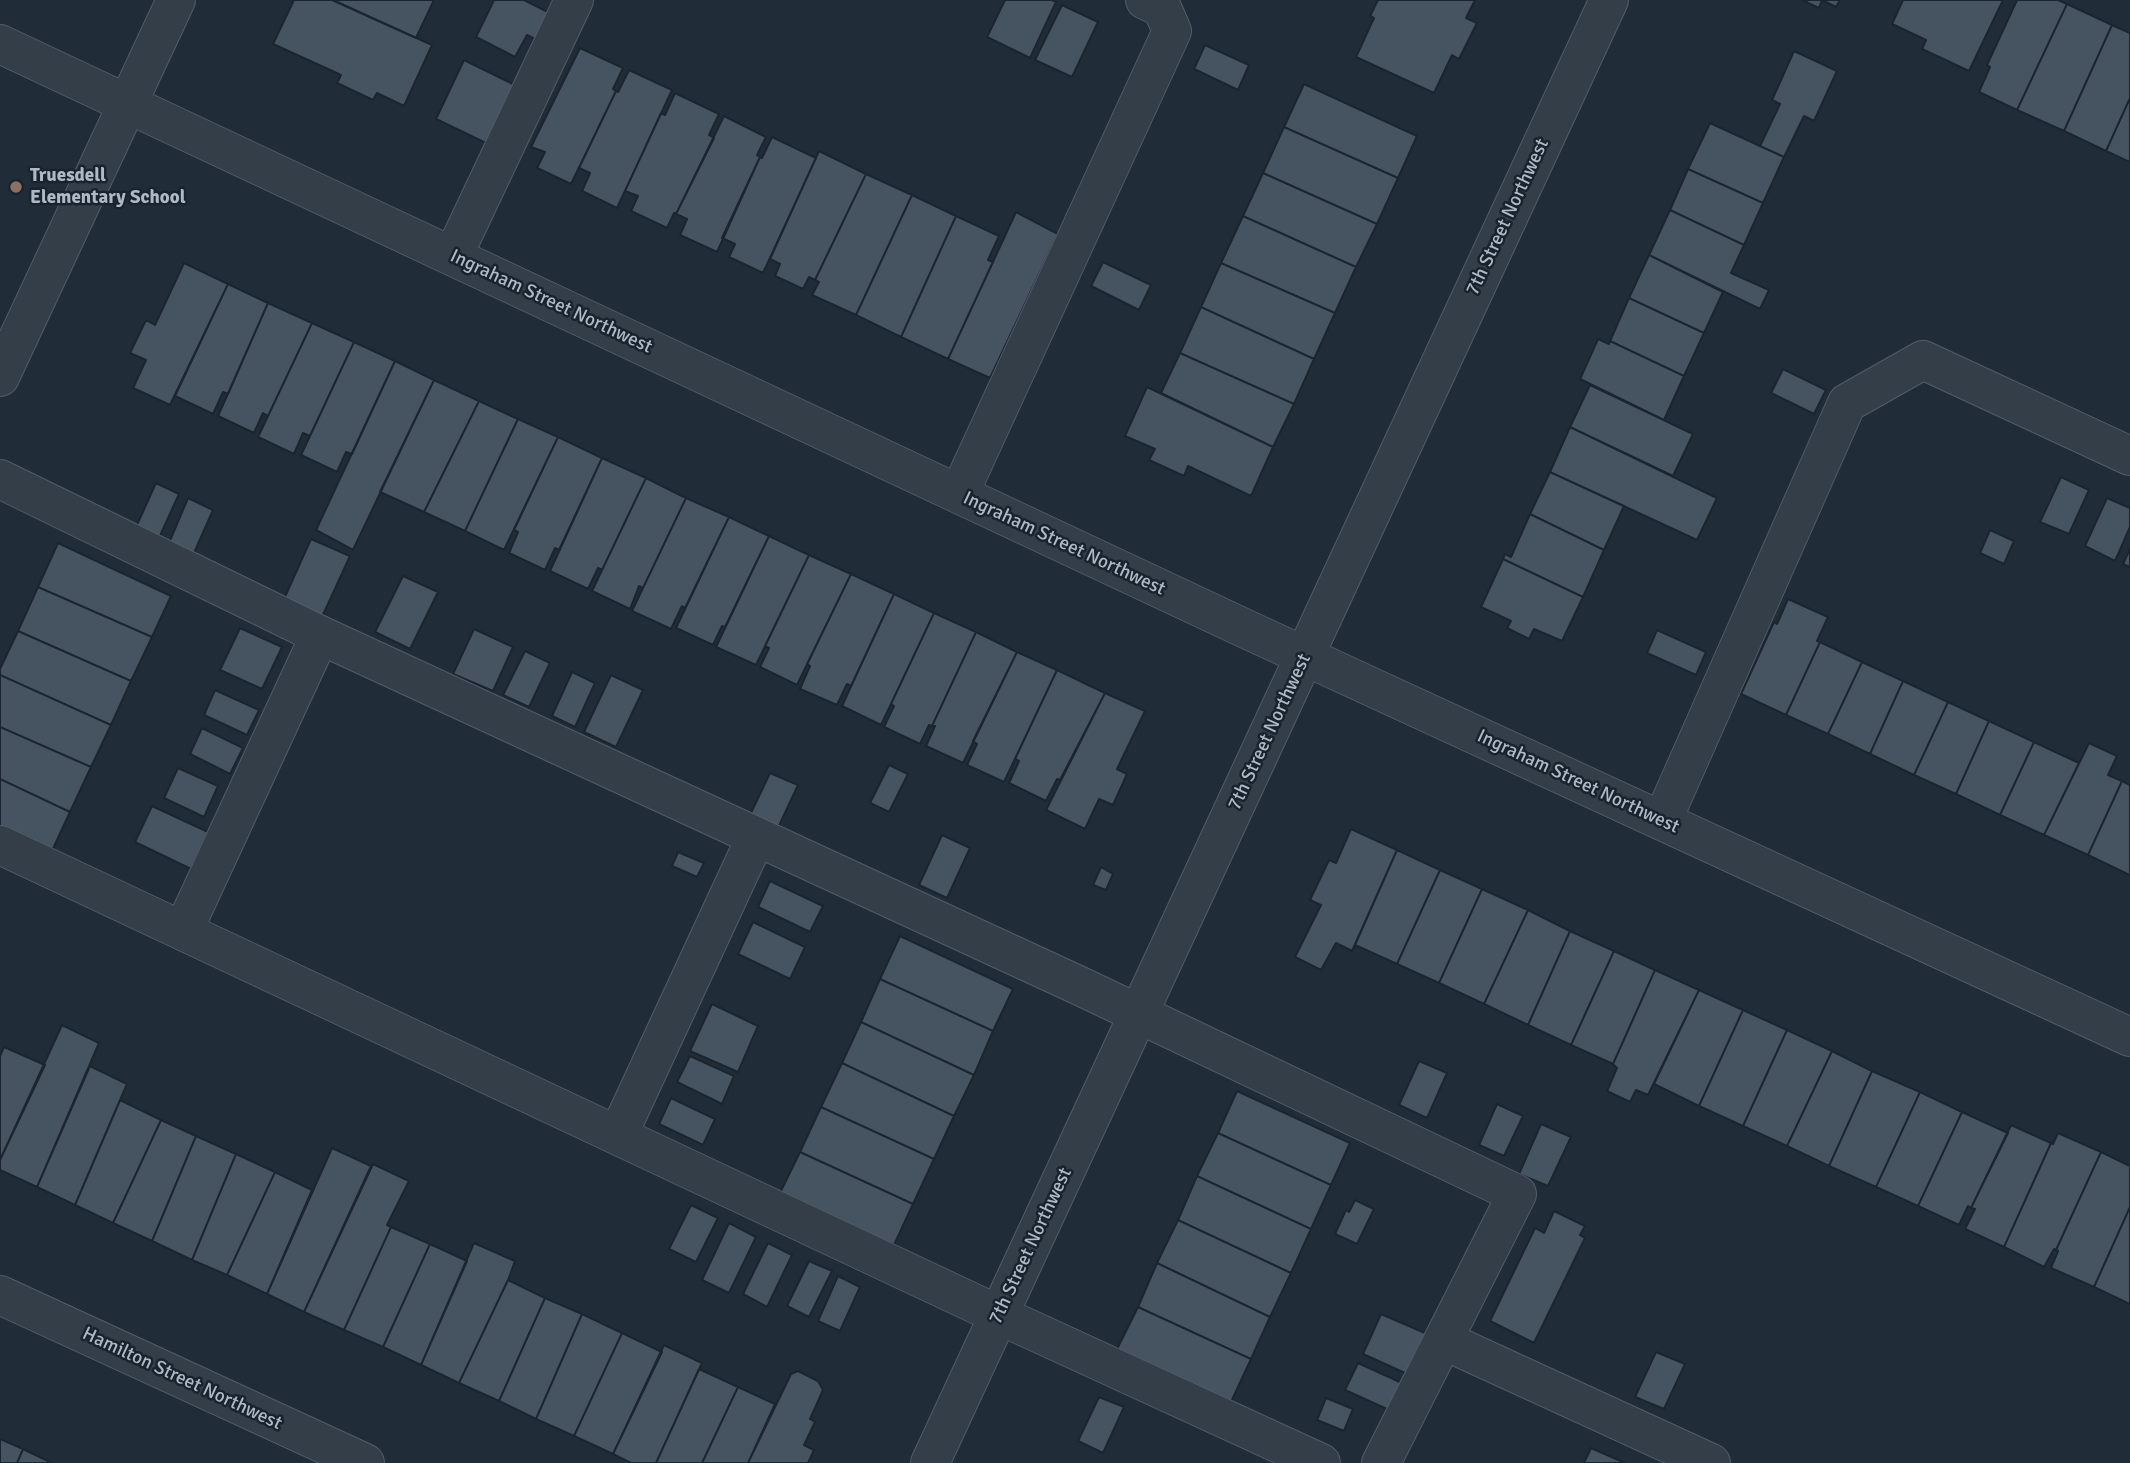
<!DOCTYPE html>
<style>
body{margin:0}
canvas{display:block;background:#202d38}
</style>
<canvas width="2130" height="1463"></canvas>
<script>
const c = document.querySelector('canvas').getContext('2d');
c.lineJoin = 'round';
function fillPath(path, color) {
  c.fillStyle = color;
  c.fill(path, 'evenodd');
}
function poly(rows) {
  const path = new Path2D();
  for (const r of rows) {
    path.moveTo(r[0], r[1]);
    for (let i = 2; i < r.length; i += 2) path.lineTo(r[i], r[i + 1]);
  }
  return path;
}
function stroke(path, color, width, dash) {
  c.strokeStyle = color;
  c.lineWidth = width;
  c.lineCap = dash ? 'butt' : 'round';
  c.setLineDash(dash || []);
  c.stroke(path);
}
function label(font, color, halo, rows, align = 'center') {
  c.font = font + ' Signika,sans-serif';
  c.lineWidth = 5;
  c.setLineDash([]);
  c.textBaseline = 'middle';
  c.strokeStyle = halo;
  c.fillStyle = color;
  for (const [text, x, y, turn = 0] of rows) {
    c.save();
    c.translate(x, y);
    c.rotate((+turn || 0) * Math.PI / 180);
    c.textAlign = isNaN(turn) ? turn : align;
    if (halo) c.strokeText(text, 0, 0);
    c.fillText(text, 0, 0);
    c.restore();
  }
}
const building = poly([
 [294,0,333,0,432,45,404,106,377,93,373,100,337,83,341,75,273,44,294,0],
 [332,0,434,0,416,38,332,0],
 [494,0,524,0,548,12,535,39,527,35,515,57,476,37,494,0],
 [1005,0,1052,0,1056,2,1030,58,987,37,1005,0],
 [1378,0,1475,0,1466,18,1477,23,1459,59,1452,55,1434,93,1356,57,1374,18,1370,16,1378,0],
 [1802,0,1840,0,1836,7,1822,0,1819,8,1802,0],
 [1903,0,2003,0,1969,71,1922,49,1926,40,1892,24,1903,0],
 [2017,0,2058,0,2067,4,2017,110,1979,92,1990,67,1987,65,2017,0],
 [2067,4,2112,25,2064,131,2017,110,2067,4],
 [1062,5,1098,22,1072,77,1035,60,1062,5],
 [2112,25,2130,33,2130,98,2106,151,2064,131,2112,25],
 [1205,45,1249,65,1238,90,1194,69,1205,45],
 [580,48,623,68,613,89,616,91,571,184,537,168,545,152,531,147,580,48],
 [1794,51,1837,71,1814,121,1804,116,1784,157,1760,146,1780,104,1772,100,1794,51],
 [464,60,515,85,486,143,436,119,464,60],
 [629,70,672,90,617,208,582,191,590,173,579,168,616,91,618,92,629,70],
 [1304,84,1417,136,1398,178,1284,127,1304,84],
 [675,93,719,114,709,135,714,138,676,214,674,213,667,228,631,211,638,196,625,191,661,113,665,115,675,93],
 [2130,98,2130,162,2106,151,2130,98],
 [724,116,766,137,757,155,760,157,717,252,680,235,687,219,676,214,724,116],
 [1710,123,1784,157,1763,203,1688,169,1710,123],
 [1284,127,1398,178,1377,224,1263,173,1284,127],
 [772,137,816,158,763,273,729,257,735,244,722,238,760,157,762,158,772,137],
 [819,151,866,174,815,280,809,277,803,289,775,276,780,264,770,259,819,151],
 [1688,169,1763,203,1744,245,1670,210,1688,169],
 [1263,173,1377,224,1356,267,1243,216,1263,173],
 [866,174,912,195,856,315,812,295,819,282,815,280,866,174],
 [912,195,956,216,901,337,856,315,912,195],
 [1670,210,1744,245,1731,273,1769,290,1760,309,1649,255,1670,210],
 [1016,212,1058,234,990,378,948,359,1016,212],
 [956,216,999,236,988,260,993,262,948,359,901,337,956,216],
 [1243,216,1356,267,1335,313,1221,263,1243,216],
 [1649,255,1723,292,1704,333,1629,298,1649,255],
 [1103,262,1151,285,1139,310,1091,286,1103,262],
 [184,263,228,284,170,405,133,388,146,360,130,353,146,320,155,325,184,263],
 [1221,263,1335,313,1314,359,1201,307,1221,263],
 [228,284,268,303,228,394,223,392,213,414,175,396,228,284],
 [1629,298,1704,333,1684,376,1610,341,1629,298],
 [268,303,312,323,268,416,263,413,254,433,218,416,268,303],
 [1201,307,1314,359,1294,404,1180,353,1201,307],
 [312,323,354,342,310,436,303,433,294,454,258,437,312,323],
 [1598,339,1609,344,1610,341,1684,376,1664,420,1580,379,1598,339],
 [354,342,395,361,352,454,346,452,337,472,301,455,354,342],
 [1180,353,1294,404,1273,447,1161,393,1180,353],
 [395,361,434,380,353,550,316,530,395,361],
 [1783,369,1826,390,1814,414,1771,393,1783,369],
 [434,380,479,401,424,512,380,492,434,380],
 [1590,385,1693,434,1673,476,1570,427,1590,385],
 [1147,387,1273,447,1251,496,1188,466,1184,476,1149,460,1155,449,1125,436,1147,387],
 [479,401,518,419,465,531,424,512,479,401],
 [518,419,558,437,504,550,465,531,518,419],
 [1570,427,1717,498,1697,540,1550,472,1570,427],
 [558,437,602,458,559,550,555,548,545,570,509,553,518,532,514,530,558,437],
 [602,458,646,478,602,570,598,568,588,589,550,571,602,458],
 [1550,472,1624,506,1604,550,1530,514,1550,472],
 [2061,477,2089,490,2069,534,2040,522,2061,477],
 [646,478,686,498,643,588,639,586,630,609,592,591,646,478],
 [156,483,179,494,159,538,136,527,156,483],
 [188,498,213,510,194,553,169,543,188,498],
 [686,498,729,517,685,608,682,606,671,629,632,611,686,498],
 [2107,498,2130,508,2130,527,2115,561,2085,546,2107,498],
 [1530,514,1604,550,1583,597,1503,559,1505,554,1511,557,1530,514],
 [729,517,769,536,725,627,722,626,713,645,676,628,729,517],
 [1990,530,2014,541,2004,564,1980,553,1990,530],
 [769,536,809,555,756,665,716,647,769,536],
 [311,539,350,556,322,617,284,599,311,539],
 [58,543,171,596,152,637,38,587,58,543],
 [2130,549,2130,567,2123,564,2130,549],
 [809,555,851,574,797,685,760,667,769,648,765,646,809,555],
 [1503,559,1583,597,1562,641,1534,629,1529,639,1507,628,1511,621,1481,607,1503,559],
 [851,574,894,594,851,686,847,684,837,705,800,689,810,666,807,664,851,574],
 [403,576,438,592,410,649,375,632,403,576],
 [38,587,152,637,131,681,18,631,38,587],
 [894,594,934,613,881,725,842,706,894,594],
 [1788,599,1828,617,1817,641,1820,642,1786,715,1741,694,1774,622,1777,624,1788,599],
 [934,613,976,632,932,726,929,725,920,744,884,727,894,706,891,704,934,613],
 [240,628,282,647,262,689,220,670,240,628],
 [474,629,513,647,493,691,453,674,474,629],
 [1657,630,1706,652,1696,675,1647,653,1657,630],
 [18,631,131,681,111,725,0,675,0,669,18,631],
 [976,632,1017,652,963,763,926,746,935,726,932,726,976,632],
 [1820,642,1862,662,1828,734,1786,715,1820,642],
 [525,651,550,663,529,707,503,695,525,651],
 [1017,652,1057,670,1004,782,967,765,977,744,973,741,1017,652],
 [1862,662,1903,681,1870,754,1828,734,1862,662],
 [1057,670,1105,693,1060,780,1057,779,1046,801,1009,783,1019,761,1015,759,1057,670],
 [572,672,595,683,575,727,552,716,572,672],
 [0,675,111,725,91,767,0,727,0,675],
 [611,675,643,690,616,747,584,732,611,675],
 [1903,681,1948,702,1914,775,1870,754,1903,681],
 [215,690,259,710,247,735,204,715,215,690],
 [1105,693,1145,711,1117,769,1127,774,1113,805,1099,799,1085,829,1046,810,1105,693],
 [1948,702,1989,721,1956,794,1914,775,1948,702],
 [1989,721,2034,742,2000,815,1956,794,1989,721],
 [0,727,91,767,70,812,0,779,0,727],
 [202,728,243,748,230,774,190,754,202,728],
 [2034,742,2079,763,2044,835,2000,815,2034,742],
 [2089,743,2117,756,2108,775,2122,781,2088,855,2044,835,2089,743],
 [889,765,908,774,889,812,870,803,889,765],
 [178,768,218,786,204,817,164,798,178,768],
 [770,773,798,785,777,830,749,817,770,773],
 [0,779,70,812,51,853,0,829,0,779],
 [2122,781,2130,785,2130,875,2088,855,2122,781],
 [152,806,208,832,191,869,135,842,152,806],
 [1351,829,1397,850,1352,951,1336,943,1321,970,1295,957,1321,905,1310,900,1329,860,1336,863,1351,829],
 [942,835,970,848,947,898,919,885,942,835],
 [1397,850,1440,870,1397,964,1355,945,1397,850],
 [678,852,704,863,697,877,672,866,678,852],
 [1101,867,1113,874,1106,890,1093,885,1101,867],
 [1440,870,1482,889,1439,983,1397,964,1440,870],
 [770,881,823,906,810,932,758,907,770,881],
 [1482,889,1528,910,1484,1004,1439,983,1482,889],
 [1528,910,1570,931,1528,1025,1484,1004,1528,910],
 [753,922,805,947,790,979,738,954,753,922],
 [1570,931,1614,951,1571,1045,1528,1025,1570,931],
 [900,936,1013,989,993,1031,880,979,900,936],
 [1614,951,1655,970,1613,1064,1571,1045,1614,951],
 [1655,970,1699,990,1648,1095,1636,1090,1630,1102,1607,1091,1617,1068,1613,1064,1655,970],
 [880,979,993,1031,974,1075,861,1022,880,979],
 [1699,990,1743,1010,1699,1106,1654,1084,1699,990],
 [712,1004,758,1026,738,1072,690,1051,712,1004],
 [1743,1010,1787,1030,1743,1126,1699,1106,1743,1010],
 [861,1022,974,1075,954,1116,842,1063,861,1022],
 [62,1025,99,1043,37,1187,0,1170,0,1160,62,1025],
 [1787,1030,1832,1051,1787,1146,1743,1126,1787,1030],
 [4,1047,45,1065,0,1160,0,1056,4,1047],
 [1832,1051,1872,1071,1829,1166,1787,1146,1832,1051],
 [690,1056,734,1076,722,1104,677,1082,690,1056],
 [1419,1061,1447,1073,1427,1118,1399,1105,1419,1061],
 [842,1063,954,1116,934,1159,821,1107,842,1063],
 [90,1066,127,1084,75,1205,37,1187,90,1066],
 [1872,1071,1920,1092,1876,1187,1829,1166,1872,1071],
 [1237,1091,1350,1143,1331,1185,1218,1133,1237,1091],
 [1920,1092,1962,1112,1918,1206,1876,1187,1920,1092],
 [671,1098,715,1119,703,1145,659,1124,671,1098],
 [120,1100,161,1120,113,1223,75,1205,120,1100],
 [1497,1104,1523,1116,1504,1156,1479,1145,1497,1104],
 [821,1107,934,1159,913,1204,800,1152,821,1107],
 [1962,1112,2008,1133,1971,1208,1968,1206,1959,1225,1918,1206,1962,1112],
 [161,1120,196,1136,152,1241,113,1223,161,1120],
 [1541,1124,1571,1137,1548,1186,1519,1174,1541,1124],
 [2011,1125,2051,1143,2004,1247,1965,1229,1975,1209,1971,1208,2011,1125],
 [1218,1133,1331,1185,1311,1229,1197,1176,1218,1133],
 [2058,1133,2101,1152,2056,1250,2054,1249,2044,1267,2004,1247,2051,1143,2053,1144,2058,1133],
 [196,1136,236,1154,192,1260,152,1241,196,1136],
 [332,1148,371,1166,304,1312,267,1294,332,1148],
 [800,1152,913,1204,894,1245,780,1193,800,1152],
 [2101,1152,2130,1166,2130,1207,2094,1287,2051,1268,2058,1251,2056,1250,2101,1152],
 [236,1154,275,1172,227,1275,192,1260,236,1154],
 [373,1164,409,1181,387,1225,391,1227,344,1330,304,1312,373,1164],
 [275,1172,312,1190,267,1294,227,1275,275,1172],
 [1197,1176,1311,1229,1291,1273,1178,1220,1197,1176],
 [1355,1200,1374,1209,1357,1244,1335,1234,1346,1210,1349,1212,1355,1200],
 [691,1205,718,1218,696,1262,669,1249,691,1205],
 [2130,1207,2130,1304,2094,1287,2130,1207],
 [1554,1211,1585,1226,1580,1235,1585,1238,1534,1343,1490,1321,1535,1228,1544,1233,1554,1211],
 [1178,1220,1291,1273,1270,1317,1157,1263,1178,1220],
 [729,1223,756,1237,729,1293,702,1280,729,1223],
 [391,1227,430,1244,383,1347,344,1330,391,1227],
 [474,1243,515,1261,508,1280,459,1383,421,1365,474,1243],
 [768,1243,792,1255,767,1307,743,1294,768,1243],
 [430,1244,467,1261,421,1365,383,1347,430,1244],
 [809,1261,832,1271,809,1317,787,1306,809,1261],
 [1157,1263,1270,1317,1251,1359,1138,1307,1157,1263],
 [838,1276,860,1287,840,1331,818,1321,838,1276],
 [508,1280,545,1298,499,1401,459,1383,508,1280],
 [545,1298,582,1314,536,1419,499,1401,545,1298],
 [1138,1307,1251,1359,1231,1402,1117,1349,1138,1307],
 [582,1314,622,1333,574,1436,536,1419,582,1314],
 [1381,1314,1432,1336,1405,1373,1363,1354,1381,1314],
 [622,1333,662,1352,613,1454,574,1436,622,1333],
 [664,1345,702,1363,656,1463,631,1463,613,1454,664,1345],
 [1656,1352,1685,1364,1664,1409,1635,1397,1656,1352],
 [1358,1363,1402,1383,1389,1410,1345,1390,1358,1363],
 [699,1369,738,1387,702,1463,656,1463,699,1369],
 [798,1371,818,1381,823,1390,810,1419,815,1422,804,1445,814,1450,808,1463,748,1463,791,1374,798,1371],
 [738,1387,775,1404,748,1463,702,1463,738,1387],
 [1099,1397,1124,1407,1103,1453,1078,1441,1099,1397],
 [1326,1398,1353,1409,1344,1431,1317,1420,1326,1398],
 [0,1439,23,1449,17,1463,0,1463,0,1439],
 [1591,1448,1625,1463,1584,1463,1591,1448],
 [23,1449,52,1463,17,1463,23,1449]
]);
const minor = poly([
 [0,44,1246,629,2130,1037],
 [453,256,574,0],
 [0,377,176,0],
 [0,479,320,635,1080,986,1517,1194,1381,1463],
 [959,494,1172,31,1162,8,1145,0],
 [1662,821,1847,403,1923,360,2130,456],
 [0,845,999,1315,1321,1463],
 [183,931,320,635],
 [618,1135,756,837],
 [0,1295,365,1463],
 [1443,1340,1711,1463],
 [930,1463,1609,0]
]);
const markers = [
 [16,187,7,"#8d6e63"]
];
const poiNames = [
 ["Truesdell",30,176],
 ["Elementary School",30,198]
];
const streetNames = [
 ["7th Street Northwest",1508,217,-65],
 ["Ingraham Street Northwest",551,302,25],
 ["Ingraham Street Northwest",1064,544,25],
 ["7th Street Northwest",1270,732,-65],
 ["Ingraham Street Northwest",1578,782,25],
 ["7th Street Northwest",1031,1246,-65],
 ["Hamilton Street Northwest",182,1379,25]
];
fillPath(building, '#465462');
stroke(building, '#1b252f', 2);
stroke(minor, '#515c66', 40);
stroke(minor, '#343e49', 38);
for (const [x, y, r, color] of markers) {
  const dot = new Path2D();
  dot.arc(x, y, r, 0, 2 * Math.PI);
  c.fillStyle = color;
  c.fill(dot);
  stroke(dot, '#19232d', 2.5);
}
label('bold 19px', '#aeb9c5', '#19232d', poiNames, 'left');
label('19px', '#aeb9c5', '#19232d', streetNames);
</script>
